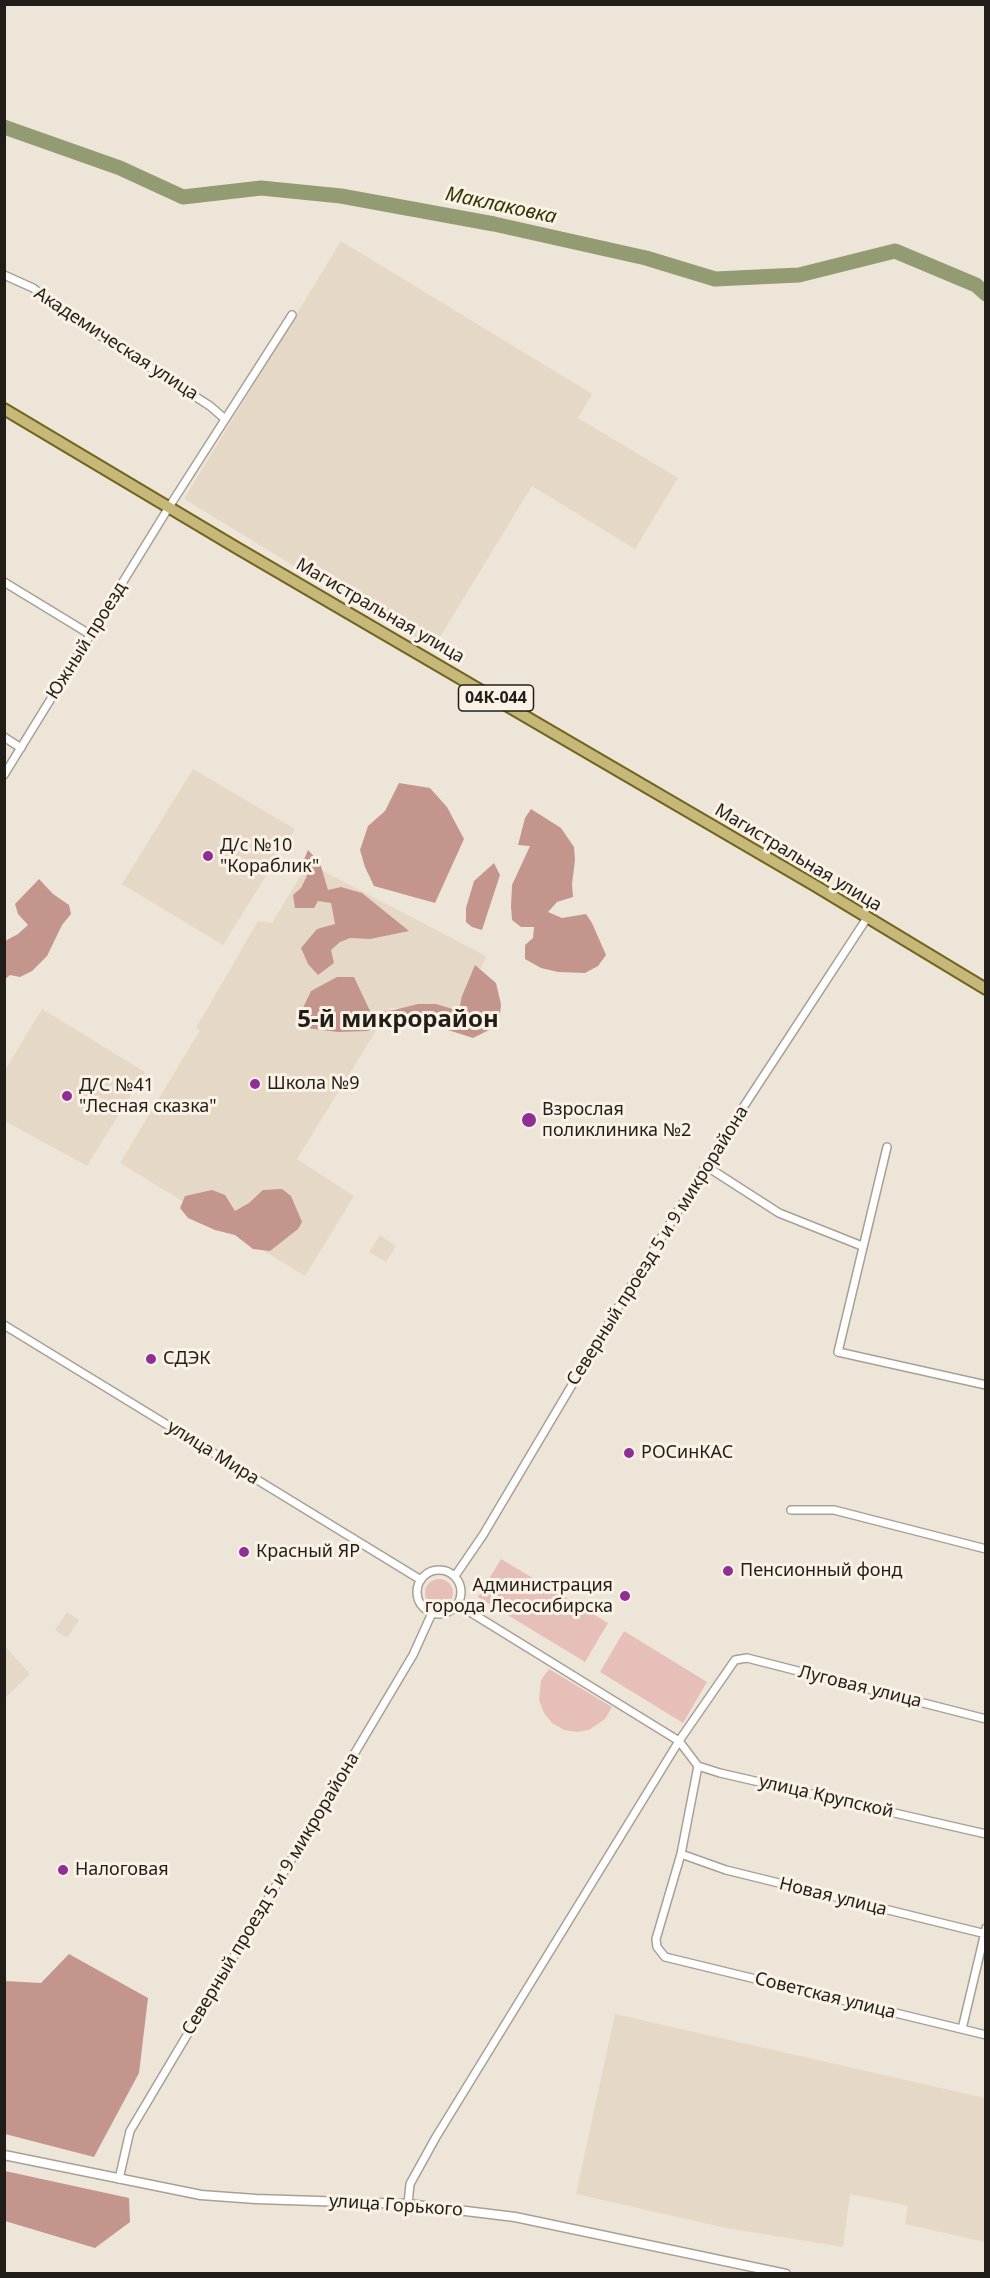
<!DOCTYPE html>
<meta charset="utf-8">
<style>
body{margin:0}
#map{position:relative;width:990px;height:2278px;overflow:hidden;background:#eee5d9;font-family:"Noto Sans",sans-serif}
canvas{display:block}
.frame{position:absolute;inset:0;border:6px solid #211e1a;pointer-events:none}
</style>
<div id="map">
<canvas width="990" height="2278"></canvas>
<div class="frame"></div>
</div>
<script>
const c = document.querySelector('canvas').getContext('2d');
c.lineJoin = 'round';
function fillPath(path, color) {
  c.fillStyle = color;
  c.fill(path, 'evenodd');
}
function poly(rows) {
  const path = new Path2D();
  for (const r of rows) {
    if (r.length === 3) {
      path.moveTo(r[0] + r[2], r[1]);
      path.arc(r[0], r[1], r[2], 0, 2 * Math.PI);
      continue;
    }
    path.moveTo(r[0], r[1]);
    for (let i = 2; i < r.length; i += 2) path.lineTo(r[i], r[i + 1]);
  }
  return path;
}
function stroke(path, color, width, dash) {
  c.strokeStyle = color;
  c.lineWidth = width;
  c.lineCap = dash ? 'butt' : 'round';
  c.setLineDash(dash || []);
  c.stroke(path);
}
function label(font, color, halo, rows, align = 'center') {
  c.font = font + ' "Noto Sans",sans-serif';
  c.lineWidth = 6;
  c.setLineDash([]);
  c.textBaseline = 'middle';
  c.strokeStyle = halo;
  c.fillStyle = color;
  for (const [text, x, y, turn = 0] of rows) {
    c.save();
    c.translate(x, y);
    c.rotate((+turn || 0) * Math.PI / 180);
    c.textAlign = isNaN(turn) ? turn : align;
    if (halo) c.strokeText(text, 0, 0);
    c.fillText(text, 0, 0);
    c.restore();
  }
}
const built = poly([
 [341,241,592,394,578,418,678,478,635,549,532,486,432,650,184,499],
 [193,769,295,829,223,945,122,884],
 [308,863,486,956,465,1012,390,1008,297,1159,354,1196,305,1276,120,1163,200,1030,196,1028,258,921,272,923],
 [42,1009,145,1072,87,1166,5,1121,5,1070],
 [380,1235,396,1246,386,1262,369,1252],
 [67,1612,79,1620,67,1638,55,1630],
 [5,1646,30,1674,5,1698],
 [615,2014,985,2098,985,2242,905,2224,908,2206,850,2194,843,2247,726,2228,576,2194]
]);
const green = poly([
 [501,1559,608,1623,585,1662,478,1597],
 [439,1593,14],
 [624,1631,707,1682,683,1723,600,1672],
 [549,1669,612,1707,605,1719,589,1730,577,1732,564,1730,552,1723,544,1713,539,1700,541,1680]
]);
const forest = poly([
 [399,783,430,788,447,807,464,839,435,903,374,886,365,867,360,850,368,826,385,811],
 [531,809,561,828,574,847,575,860,572,884,573,897,557,902,548,912,562,918,586,914,592,923,606,955,598,966,585,973,558,972,541,968,525,959,525,945,533,938,534,927,521,927,512,920,511,906,512,885,530,846,518,845,525,818],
 [308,850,320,863,328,890,341,887,362,893,409,931,370,939,350,938,340,942,331,950,334,963,318,975,308,964,301,948,317,929,335,924,331,903,318,901,314,908,295,908,293,895,301,888,307,876,303,862],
 [494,863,500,875,482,930,472,927,466,922,466,908,474,881],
 [39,879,53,894,69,905,71,914,62,925,47,956,32,971,20,977,10,975,5,979,5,941,18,934,28,925,18,914,15,904],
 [475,965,496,983,501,1004,499,1025,473,1038,442,1028,402,1012,368,1031,338,1032,307,1028,303,1008,311,991,337,977,354,977,371,1013,394,1010,418,1004,436,1004,459,1011,462,996],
 [282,1189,291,1196,302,1222,298,1229,270,1251,253,1249,235,1235,215,1230,188,1218,180,1208,185,1196,212,1190,225,1195,235,1211,249,1203,263,1190],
 [69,1954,148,1998,139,2073,94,2157,5,2134,5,1981,41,1983],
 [5,2171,129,2198,130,2222,95,2248,5,2221]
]);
const river = poly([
 [4,127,120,168,183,197,261,188,341,196,494,224,646,258,715,279,799,275,895,251,976,285,986,294]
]);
const minor = poly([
 [4,275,33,288,85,326,210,406,225,419],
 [4,582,91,635],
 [4,737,21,748],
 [4,775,169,507,292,315],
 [887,1147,838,1352,986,1385],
 [706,1166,779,1213,862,1246],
 [4,1325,421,1580],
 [791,1510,834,1510,986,1549],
 [439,1592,22],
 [455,1576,483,1535,623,1299,729,1129,867,918],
 [457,1604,679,1741,698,1766,720,1773,986,1834],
 [698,1766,681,1854,656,1939,657,1947,665,1957,986,2035],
 [681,1854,726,1870,986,1934],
 [962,2029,986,1928],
 [119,2179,130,2131,413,1655,432,1613],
 [408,2204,410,2184,436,2137,679,1741,735,1660,747,1658,986,1719]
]);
const tertiary = poly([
 [4,2155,201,2195,256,2199,408,2204,515,2217,786,2274]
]);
const primary = poly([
 [4,409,237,548,814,885,986,989]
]);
const markers = [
 [208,856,6,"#912e95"],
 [255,1084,6,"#912e95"],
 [67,1096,6,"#912e95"],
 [529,1120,8,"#912e95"],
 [151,1359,6,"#912e95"],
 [629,1453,6,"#912e95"],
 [244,1552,6,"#912e95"],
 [728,1571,6,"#912e95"],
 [625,1596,6,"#912e95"],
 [63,1870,6,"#912e95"]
];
const shields = [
 [496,698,75]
];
const shieldNames = [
 ["04К-044",496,698]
];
const streetNames = [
 ["Академическая улица",116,344,33],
 ["Магистральная улица",380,611,30],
 ["Южный проезд",87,641,-58],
 ["Магистральная улица",798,858,31],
 ["Северный проезд 5 и 9 микрорайона",658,1246,-58],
 ["улица Мира",213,1453,32],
 ["Луговая улица",860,1687,14],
 ["улица Крупской",826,1797,13],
 ["Северный проезд 5 и 9 микрорайона",271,1894,-59],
 ["Новая улица",833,1897,14],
 ["Советская улица",825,1996,14],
 ["улица Горького",396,2206,4]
];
const poiNames = [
 ["Д/с №10",220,846],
 ["\"Кораблик\"",220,867],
 ["Школа №9",267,1084],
 ["Д/С №41",79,1086],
 ["\"Лесная сказка\"",79,1107],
 ["Взрослая",542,1110],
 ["поликлиника №2",542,1131],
 ["СДЭК",163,1359],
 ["РОСинКАС",641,1453],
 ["Красный ЯР",256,1552],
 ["Пенсионный фонд",740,1571],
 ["Администрация",613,1586,"right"],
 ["города Лесосибирска",613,1607,"right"],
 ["Налоговая",75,1870]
];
const waterNames = [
 ["Маклаковка",501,206,12]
];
const districtNames = [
 ["5-й микрорайон",398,1020]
];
fillPath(built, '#e6d8c6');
fillPath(green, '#e6c0b8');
fillPath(forest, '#c3958c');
stroke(river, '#929b72', 15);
stroke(minor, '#a8a095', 10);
stroke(tertiary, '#a8a095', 11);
stroke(primary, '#72631d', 14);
stroke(minor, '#fff', 7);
stroke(tertiary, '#fff', 8);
stroke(primary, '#c5b878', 10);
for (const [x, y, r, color] of markers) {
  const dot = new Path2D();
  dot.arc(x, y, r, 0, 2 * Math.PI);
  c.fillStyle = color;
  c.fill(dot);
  stroke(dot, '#fbf2e6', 2);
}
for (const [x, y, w] of shields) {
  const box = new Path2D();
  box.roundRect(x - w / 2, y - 13, w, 26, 4.5);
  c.fillStyle = '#fbf2e6';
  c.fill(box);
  stroke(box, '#211e1a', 1.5);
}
label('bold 16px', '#211e1a', null, shieldNames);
label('18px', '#211e1a', '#fbf2e6', streetNames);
label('18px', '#211e1a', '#fbf2e6', poiNames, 'left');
label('italic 20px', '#2e3603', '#fbf2e6', waterNames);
label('bold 24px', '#211e1a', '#fbf2e6', districtNames);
</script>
